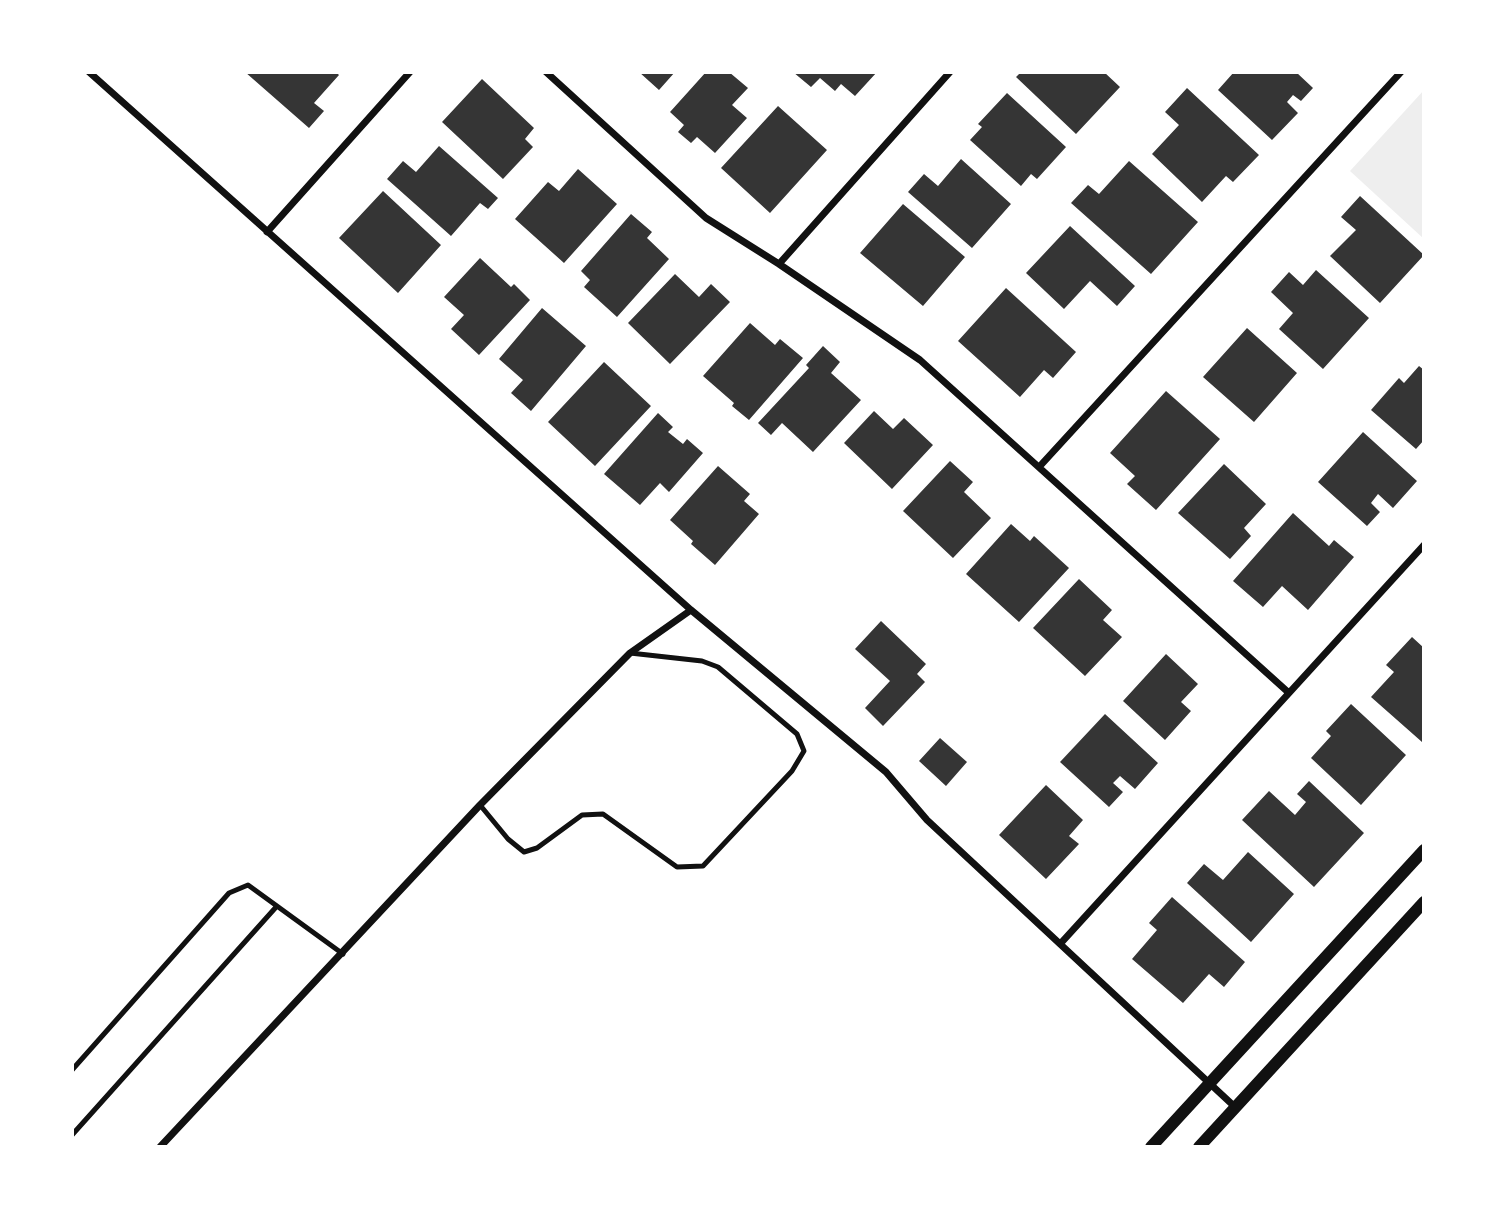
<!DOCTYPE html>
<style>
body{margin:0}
#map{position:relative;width:1496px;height:1219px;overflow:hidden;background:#fff;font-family:"Noto Sans",sans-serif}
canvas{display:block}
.frame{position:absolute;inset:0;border:74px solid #fff;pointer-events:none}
</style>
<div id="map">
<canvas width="1496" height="1219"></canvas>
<div class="frame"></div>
</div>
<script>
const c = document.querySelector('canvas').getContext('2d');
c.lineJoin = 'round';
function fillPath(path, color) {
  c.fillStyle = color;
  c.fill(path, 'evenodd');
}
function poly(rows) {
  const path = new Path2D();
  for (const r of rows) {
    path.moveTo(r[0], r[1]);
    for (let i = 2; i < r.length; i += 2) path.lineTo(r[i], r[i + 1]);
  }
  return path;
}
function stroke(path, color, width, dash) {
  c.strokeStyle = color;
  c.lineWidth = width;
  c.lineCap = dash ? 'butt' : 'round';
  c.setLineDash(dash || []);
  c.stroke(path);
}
const green = poly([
 [1424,90,1424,239,1350,171]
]);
const building = poly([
 [245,72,336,72,339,75,314,103,324,111,309,128],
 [639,72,675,72,659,90],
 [706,72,729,72,748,88,732,105,747,118,715,153,697,137,691,143,678,132,684,125,670,112],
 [793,72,877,72,855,96,841,84,835,91,820,78,811,87],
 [1021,72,1104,72,1120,87,1076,134,1016,77],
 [1234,72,1296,72,1313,88,1301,101,1293,95,1287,102,1298,113,1272,140,1218,90],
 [482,79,534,128,525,139,533,147,503,179,442,122],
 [1187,88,1259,155,1233,182,1226,176,1202,202,1152,154,1179,125,1165,112],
 [1007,93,1066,147,1037,179,1031,174,1021,186,970,140,982,127,978,124],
 [778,106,827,150,770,213,721,168],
 [439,146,498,198,488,209,480,203,451,236,387,179,403,161,416,172],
 [961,159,1011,204,972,248,908,192,924,174,938,186],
 [1129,161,1198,222,1151,274,1071,203,1088,185,1099,194],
 [578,169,617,204,564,263,515,219,548,182,559,191],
 [383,191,441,245,398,293,339,238],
 [1360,196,1424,255,1380,303,1330,256,1356,230,1341,217],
 [903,204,965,257,923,306,860,253],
 [631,214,652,232,647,238,669,259,617,317,584,287,590,280,581,271],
 [1070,226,1135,286,1117,306,1090,281,1064,309,1026,273],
 [480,258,511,287,514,284,530,300,479,355,451,329,464,315,444,297],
 [1316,270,1369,318,1323,369,1279,329,1293,313,1271,292,1289,272,1303,285],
 [675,274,699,297,711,284,730,302,670,364,628,323],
 [1006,288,1076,352,1053,378,1044,370,1020,397,958,341],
 [542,308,586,346,531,411,511,393,523,380,499,359],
 [750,323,775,345,780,339,803,358,749,420,732,406,734,403,703,376],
 [1247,328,1297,373,1254,422,1203,377],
 [823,346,840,362,831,373,861,400,813,452,782,423,771,435,758,423,809,368,806,365],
 [604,362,651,406,595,466,548,422],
 [1419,366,1424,370,1424,440,1416,449,1371,410,1399,378,1404,383],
 [1166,391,1220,439,1156,510,1127,484,1135,476,1110,453],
 [874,411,893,429,904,418,933,445,892,489,844,443],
 [658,413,673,427,668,432,683,444,687,439,703,453,669,492,660,483,640,505,604,474],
 [1363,432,1417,481,1393,508,1378,494,1371,503,1380,512,1367,526,1318,482],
 [950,461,973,482,964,492,991,518,953,558,903,511],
 [1224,464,1266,504,1244,528,1251,536,1230,559,1178,513],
 [718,466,750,494,744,501,759,514,715,565,691,544,693,541,670,520],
 [1293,513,1329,546,1334,540,1354,557,1308,610,1282,586,1263,607,1233,581],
 [1011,524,1030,541,1034,536,1069,568,1019,622,966,574],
 [1079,579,1112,610,1103,620,1122,637,1085,676,1033,628],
 [881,621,926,664,917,674,925,682,883,726,865,708,890,681,855,649],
 [1412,637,1424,648,1424,739,1422,742,1371,697,1394,672,1386,665],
 [1166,654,1198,684,1181,702,1191,711,1165,740,1123,701],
 [1351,704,1406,755,1361,805,1311,758,1331,736,1326,731],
 [1105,714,1158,763,1135,789,1120,776,1113,783,1123,792,1109,807,1060,762],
 [940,738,967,762,946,786,919,761],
 [1309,781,1364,833,1314,887,1242,820,1269,791,1295,815,1306,802,1297,794],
 [1046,785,1083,820,1069,836,1079,844,1046,879,999,835],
 [1248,852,1294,894,1251,942,1187,883,1204,864,1223,880],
 [1172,897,1245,962,1224,987,1209,974,1183,1003,1132,959,1157,930,1149,923]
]);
const service = poly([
 [480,805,508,839,524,852,537,848,582,815,603,814,677,867,703,866,792,771,804,751,797,734,718,667,702,661,630,653],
 [72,1070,229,893,248,885,343,954],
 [72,1135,277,906]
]);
const minor = poly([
 [89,72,691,610,886,772,927,820,1235,1107],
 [546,72,706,218,779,264,920,360,1289,693],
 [267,232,410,72],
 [779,264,950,72],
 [1040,466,1401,72],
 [1061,943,1424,545],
 [160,1147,480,805,630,653,691,610]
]);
const tertiary = poly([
 [1151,1147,1424,850],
 [1199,1147,1424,902]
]);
fillPath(green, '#eee');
fillPath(building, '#353535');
stroke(service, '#111', 5);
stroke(minor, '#111', 7);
stroke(tertiary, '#111', 12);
</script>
